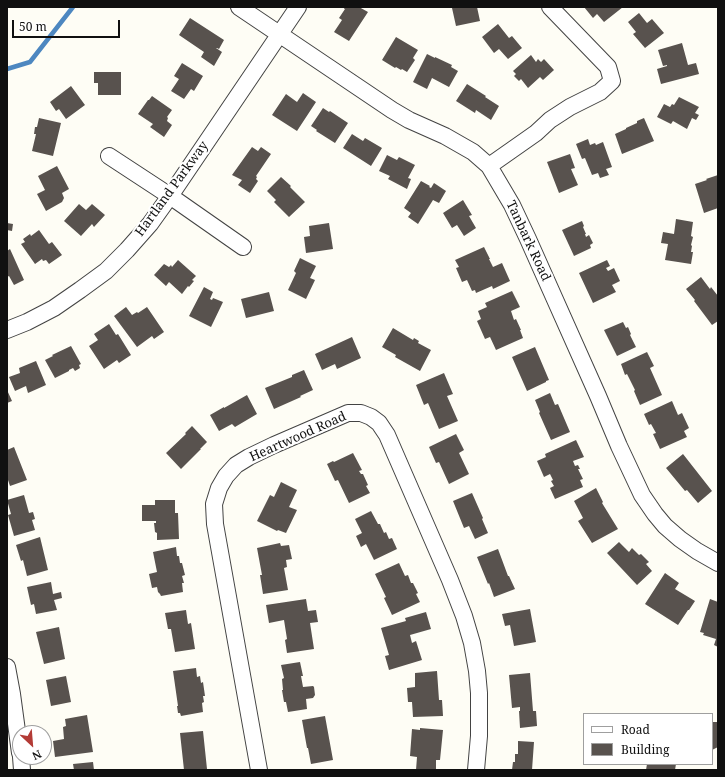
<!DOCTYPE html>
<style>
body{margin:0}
#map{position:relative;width:725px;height:777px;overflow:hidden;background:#fefdf5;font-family:"Noto Serif",serif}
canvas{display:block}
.frame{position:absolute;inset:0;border:8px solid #101010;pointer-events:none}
.legend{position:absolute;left:583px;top:713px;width:130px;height:52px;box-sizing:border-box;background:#fff;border:1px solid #9f9f9f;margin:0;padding:5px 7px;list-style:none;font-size:12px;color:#101010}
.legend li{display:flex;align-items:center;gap:8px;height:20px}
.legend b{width:20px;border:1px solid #9f9f9f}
.north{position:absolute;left:12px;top:725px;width:40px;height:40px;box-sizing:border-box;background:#fff;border:1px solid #9f9f9f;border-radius:50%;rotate:154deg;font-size:11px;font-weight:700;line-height:16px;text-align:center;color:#101010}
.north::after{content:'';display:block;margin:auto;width:14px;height:18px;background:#b33b36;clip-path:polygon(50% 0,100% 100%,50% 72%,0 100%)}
.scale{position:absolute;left:12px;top:20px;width:108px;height:18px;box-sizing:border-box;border:2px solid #101010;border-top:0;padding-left:5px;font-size:12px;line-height:14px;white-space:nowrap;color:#101010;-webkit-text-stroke:3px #fff;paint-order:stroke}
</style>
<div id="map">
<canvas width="725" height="777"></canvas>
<div class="frame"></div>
<ul class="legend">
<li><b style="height:5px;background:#fff"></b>Road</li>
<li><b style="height:11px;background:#58524e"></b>Building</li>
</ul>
<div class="north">N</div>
<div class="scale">50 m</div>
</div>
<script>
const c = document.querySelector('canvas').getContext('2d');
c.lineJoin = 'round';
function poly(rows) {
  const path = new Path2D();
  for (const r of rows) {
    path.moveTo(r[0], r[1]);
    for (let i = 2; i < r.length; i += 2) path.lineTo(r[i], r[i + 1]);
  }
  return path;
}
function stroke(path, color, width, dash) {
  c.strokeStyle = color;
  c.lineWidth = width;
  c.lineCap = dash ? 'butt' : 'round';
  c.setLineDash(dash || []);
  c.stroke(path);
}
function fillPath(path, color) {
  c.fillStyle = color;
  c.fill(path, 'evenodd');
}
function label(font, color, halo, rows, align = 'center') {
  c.font = font + ' "Noto Serif",serif';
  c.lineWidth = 4;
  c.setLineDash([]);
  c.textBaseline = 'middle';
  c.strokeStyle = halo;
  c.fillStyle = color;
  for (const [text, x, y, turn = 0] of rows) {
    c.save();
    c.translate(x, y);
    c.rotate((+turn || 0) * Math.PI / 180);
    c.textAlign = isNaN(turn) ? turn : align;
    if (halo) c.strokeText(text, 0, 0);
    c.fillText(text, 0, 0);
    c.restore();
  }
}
const stream = poly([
 [7,69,30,62,73,7]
]);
const building = poly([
 [345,7,359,7,368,12,349,41,334,32,342,20,339,18,345,9,344,9],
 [457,7,477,7,480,21,456,26,452,8],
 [584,7,623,7,604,22,597,14,593,18],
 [639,13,647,23,652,19,664,33,645,48,633,34,636,32,628,22],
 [190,18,224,40,219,49,217,48,216,48,222,52,214,66,201,57,204,52,179,35],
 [498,24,509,38,512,36,522,48,508,59,499,49,494,53,482,37],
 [396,37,418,50,413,58,415,60,407,72,402,69,401,70,396,67,395,68,382,60],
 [682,43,688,65,696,63,699,74,661,84,657,69,667,66,667,65,663,66,658,50],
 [427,54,435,58,435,57,452,65,451,67,458,71,449,87,432,78,427,89,413,82],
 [531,55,536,62,538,59,541,62,544,59,554,70,543,80,540,77,528,88,521,79,519,81,514,76,516,74,513,71],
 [182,63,203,76,194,91,191,89,184,99,171,91,179,79,174,76],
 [94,72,121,72,121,95,98,95,98,83,94,83],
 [467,84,486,96,485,97,499,106,491,120,476,110,475,113,456,101],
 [71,86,85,105,66,119,59,109,56,111,50,102],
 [303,93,316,102,297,131,272,115,286,94,297,102],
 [152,96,172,110,167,117,168,118,167,121,172,125,164,137,150,127,153,124,138,114,148,100,149,100],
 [679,97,699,107,695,113,699,115,696,120,692,118,687,129,673,121,671,124,657,117,664,104,670,107,672,104,674,105],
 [323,108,329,112,330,111,348,123,335,143,316,131,317,130,311,126],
 [39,118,61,123,53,156,32,151,36,134,34,134,35,127,37,127],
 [644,118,654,141,622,154,615,134,626,129,626,128,637,123,637,121],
 [352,134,363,141,365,138,382,148,371,166,343,148],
 [588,139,590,145,595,143,596,145,603,142,612,167,606,169,609,175,600,178,598,173,592,175,585,158,582,159,576,144],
 [252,147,258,151,261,147,271,154,256,176,257,177,256,179,258,181,250,193,238,185,242,180,232,175],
 [570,154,575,168,571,169,578,185,559,193,547,162],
 [387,155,397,160,399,157,415,165,408,178,411,179,407,189,388,179,390,176,379,171],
 [57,166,69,189,62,193,64,198,62,202,46,211,37,194,45,190,38,176],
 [718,175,718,206,717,206,718,208,704,213,695,184,707,180,706,179],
 [281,177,291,186,290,187,305,202,289,217,274,202,276,200,267,191],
 [421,181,430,186,429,187,431,188,434,183,446,191,439,203,433,200,418,224,408,217,411,213,404,208],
 [463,200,472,215,469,216,476,228,464,236,457,225,452,228,443,213],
 [79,204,86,210,92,204,105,215,94,227,92,224,81,236,64,221],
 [676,219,693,222,691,236,693,237,691,245,692,246,691,252,693,252,691,264,665,260,668,244,661,243,663,232,674,234],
 [582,221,584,226,583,227,586,234,585,234,586,237,589,235,593,243,590,245,591,248,574,256,562,230],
 [7,223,13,224,12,231,7,230],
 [329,223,333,249,306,253,304,237,310,236,309,226],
 [39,230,49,244,52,242,62,255,49,264,46,260,43,261,42,259,35,264,21,244,25,242,23,239,30,234,31,236],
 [484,247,490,259,489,259,493,267,502,263,510,281,493,289,492,286,476,293,475,290,472,291,467,280,462,282,456,268,459,267,455,260],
 [10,249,24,280,14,285,9,276,7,277,7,251],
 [300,258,316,266,310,278,315,280,306,299,288,290,296,273,294,271],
 [178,260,196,276,192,280,194,281,189,287,188,286,182,294,169,282,166,286,154,275,164,264,169,267,171,265,172,267],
 [607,260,610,266,606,268,608,271,614,268,620,281,612,285,616,292,593,303,579,273],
 [701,277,710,289,711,287,718,296,718,321,712,325,694,301,695,300,686,289],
 [204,287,213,292,210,299,212,300,213,298,223,302,211,327,189,316],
 [512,291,520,307,511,311,514,320,516,319,521,330,520,330,523,338,496,350,490,337,485,339,477,321,481,319,478,311,487,307,485,303],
 [269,292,274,311,246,318,241,299],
 [126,307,132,315,137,312,138,313,147,307,164,332,154,339,152,336,137,347,114,316],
 [623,322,626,328,628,327,631,334,630,335,636,347,617,356,604,330],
 [109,324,116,335,118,334,131,355,119,363,117,360,104,369,89,346,98,340,94,334],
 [393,328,413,340,414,338,419,341,418,343,431,350,420,371,395,357,396,355,382,347],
 [352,337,361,358,337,369,335,364,322,370,315,354],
 [71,346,81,364,79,365,80,368,75,371,73,368,69,370,69,371,55,378,45,360,53,356,52,355],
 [535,347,549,380,546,381,546,382,527,391,512,357],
 [647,352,654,366,650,368,662,395,640,405,634,391,635,390,627,374,625,375,621,364],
 [36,361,46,385,28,393,26,386,15,391,9,377,20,373,19,368],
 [304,370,313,390,300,396,301,397,274,409,265,388,292,377,292,375],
 [444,373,453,394,447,396,458,421,439,429,428,403,424,405,416,385],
 [7,390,12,401,7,403],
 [550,393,555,405,558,404,570,432,551,440,539,413,540,412,535,400],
 [247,395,257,414,235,427,232,424,219,431,210,415,224,407,224,408],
 [672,401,678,415,682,413,689,428,684,431,687,437,660,449,653,434,656,433,651,424,649,425,644,414],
 [192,426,207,442,200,449,201,449,181,469,166,453,186,434,185,433],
 [456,434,464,450,459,453,469,474,449,484,439,462,436,463,429,447],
 [576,440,584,457,573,461,575,466,578,465,580,469,578,469,583,479,580,480,583,487,555,499,550,488,554,486,551,481,553,480,550,474,544,477,537,461,546,457,545,454],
 [14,447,27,480,10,486,7,477,7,450],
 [353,453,362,470,359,471,361,474,363,474,368,485,366,486,370,493,349,503,338,480,335,481,327,464,333,461,334,462],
 [683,454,712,491,698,503,687,490,685,491,666,468],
 [281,482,297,490,289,507,297,510,286,533,278,530,277,531,257,521,270,495,274,497],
 [596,488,603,502,602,503,618,529,592,543,578,521,583,518,574,501],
 [472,493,483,518,482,519,488,533,475,539,469,526,464,528,453,501],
 [24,495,29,513,33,512,35,519,32,520,35,530,14,536,8,515,11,514,7,500],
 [155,500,175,500,175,513,178,513,179,539,157,540,157,533,155,532,154,523,156,523,156,521,142,521,142,505,155,505],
 [371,511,378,524,380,524,384,533,386,532,389,539,392,538,397,549,374,560,366,544,361,547,356,536,362,533,355,519],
 [40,537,48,570,27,576,23,560,21,561,16,545],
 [619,542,629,552,632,548,639,555,641,554,649,562,646,564,652,571,637,585,607,553],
 [280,543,281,546,289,545,292,559,286,560,287,567,284,568,288,590,263,594,260,575,262,575,257,548],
 [176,547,177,556,179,556,180,563,182,563,185,575,182,576,184,583,182,583,183,592,161,596,160,594,158,592,157,587,152,588,149,574,157,572,153,552],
 [498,549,508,576,509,576,515,589,494,597,489,583,488,584,477,557],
 [399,563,405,576,408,575,411,583,413,583,418,593,416,594,420,602,392,615,384,598,386,597,375,574],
 [665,573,679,583,675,589,695,601,689,610,688,610,678,625,645,604],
 [51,582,53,594,61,592,62,598,54,600,57,610,36,614,34,604,31,605,27,587],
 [306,599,308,611,316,610,318,622,310,623,314,649,287,653,285,640,287,639,284,620,269,623,266,605],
 [710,599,718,602,718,647,714,645,716,639,703,635,704,633,700,632],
 [530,609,536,642,514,646,510,625,505,626,502,614],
 [186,610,188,624,191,623,195,649,175,652,171,629,168,629,165,613],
 [426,612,431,629,410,635,412,643,416,641,422,660,389,670,385,656,389,655,381,628,406,621,405,618],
 [59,627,65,659,44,664,36,632],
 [300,662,303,676,301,676,303,687,313,686,314,687,315,695,313,698,306,699,307,709,288,712,286,702,284,702,282,690,283,690,282,679,284,678,281,665],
 [196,668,197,677,200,676,201,683,203,682,205,696,203,696,204,702,202,703,203,712,181,716,180,713,178,713,177,706,178,706,173,671],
 [437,671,439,700,442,700,443,716,413,717,412,702,408,702,407,688,415,687,415,673],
 [530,673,533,711,536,711,537,726,520,728,519,711,520,711,520,707,512,708,509,675],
 [66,676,71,702,51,706,46,680],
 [87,715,93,752,55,757,53,741,64,739,63,727,66,726,65,719],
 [325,716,333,760,311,764,308,748,307,748,302,720],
 [712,722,718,722,718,747,712,750],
 [420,728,443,730,440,760,436,760,436,770,416,770,417,757,410,756,412,729,420,730],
 [203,731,207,769,184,770,180,733],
 [518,741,534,742,532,770,512,770,513,762,515,762,515,754,518,754],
 [93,762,94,770,74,770,73,764],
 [647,764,676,764,675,770,646,770]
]);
const minor = poly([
 [239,7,392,110,409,120,445,136,473,152,489,166,512,205,528,239,598,396,619,446,642,495,655,514,665,526,680,539,697,551,718,563],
 [109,156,170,196,243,247],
 [489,166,536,133,550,120,570,107,600,92,612,81,608,67,550,7],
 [7,330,27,322,54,308,80,290,106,271,127,250,150,224,170,196,298,7],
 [7,667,12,694,20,753],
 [21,757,22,770],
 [259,770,215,524,214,504,219,488,226,476,236,465,249,457,274,445,348,413,361,413,371,417,379,423,387,435,450,580,464,616,472,643,477,671,479,693,479,736,476,770]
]);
const streetNames = [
 ["Hartland Parkway",172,189,-54],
 ["Tanbark Road",528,241,65],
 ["Heartwood Road",298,437,-24]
];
stroke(stream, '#4d87c0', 4.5);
fillPath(building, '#58524e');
stroke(minor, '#434343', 18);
stroke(minor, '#fff', 16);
label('13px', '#101010', '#fff', streetNames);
</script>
